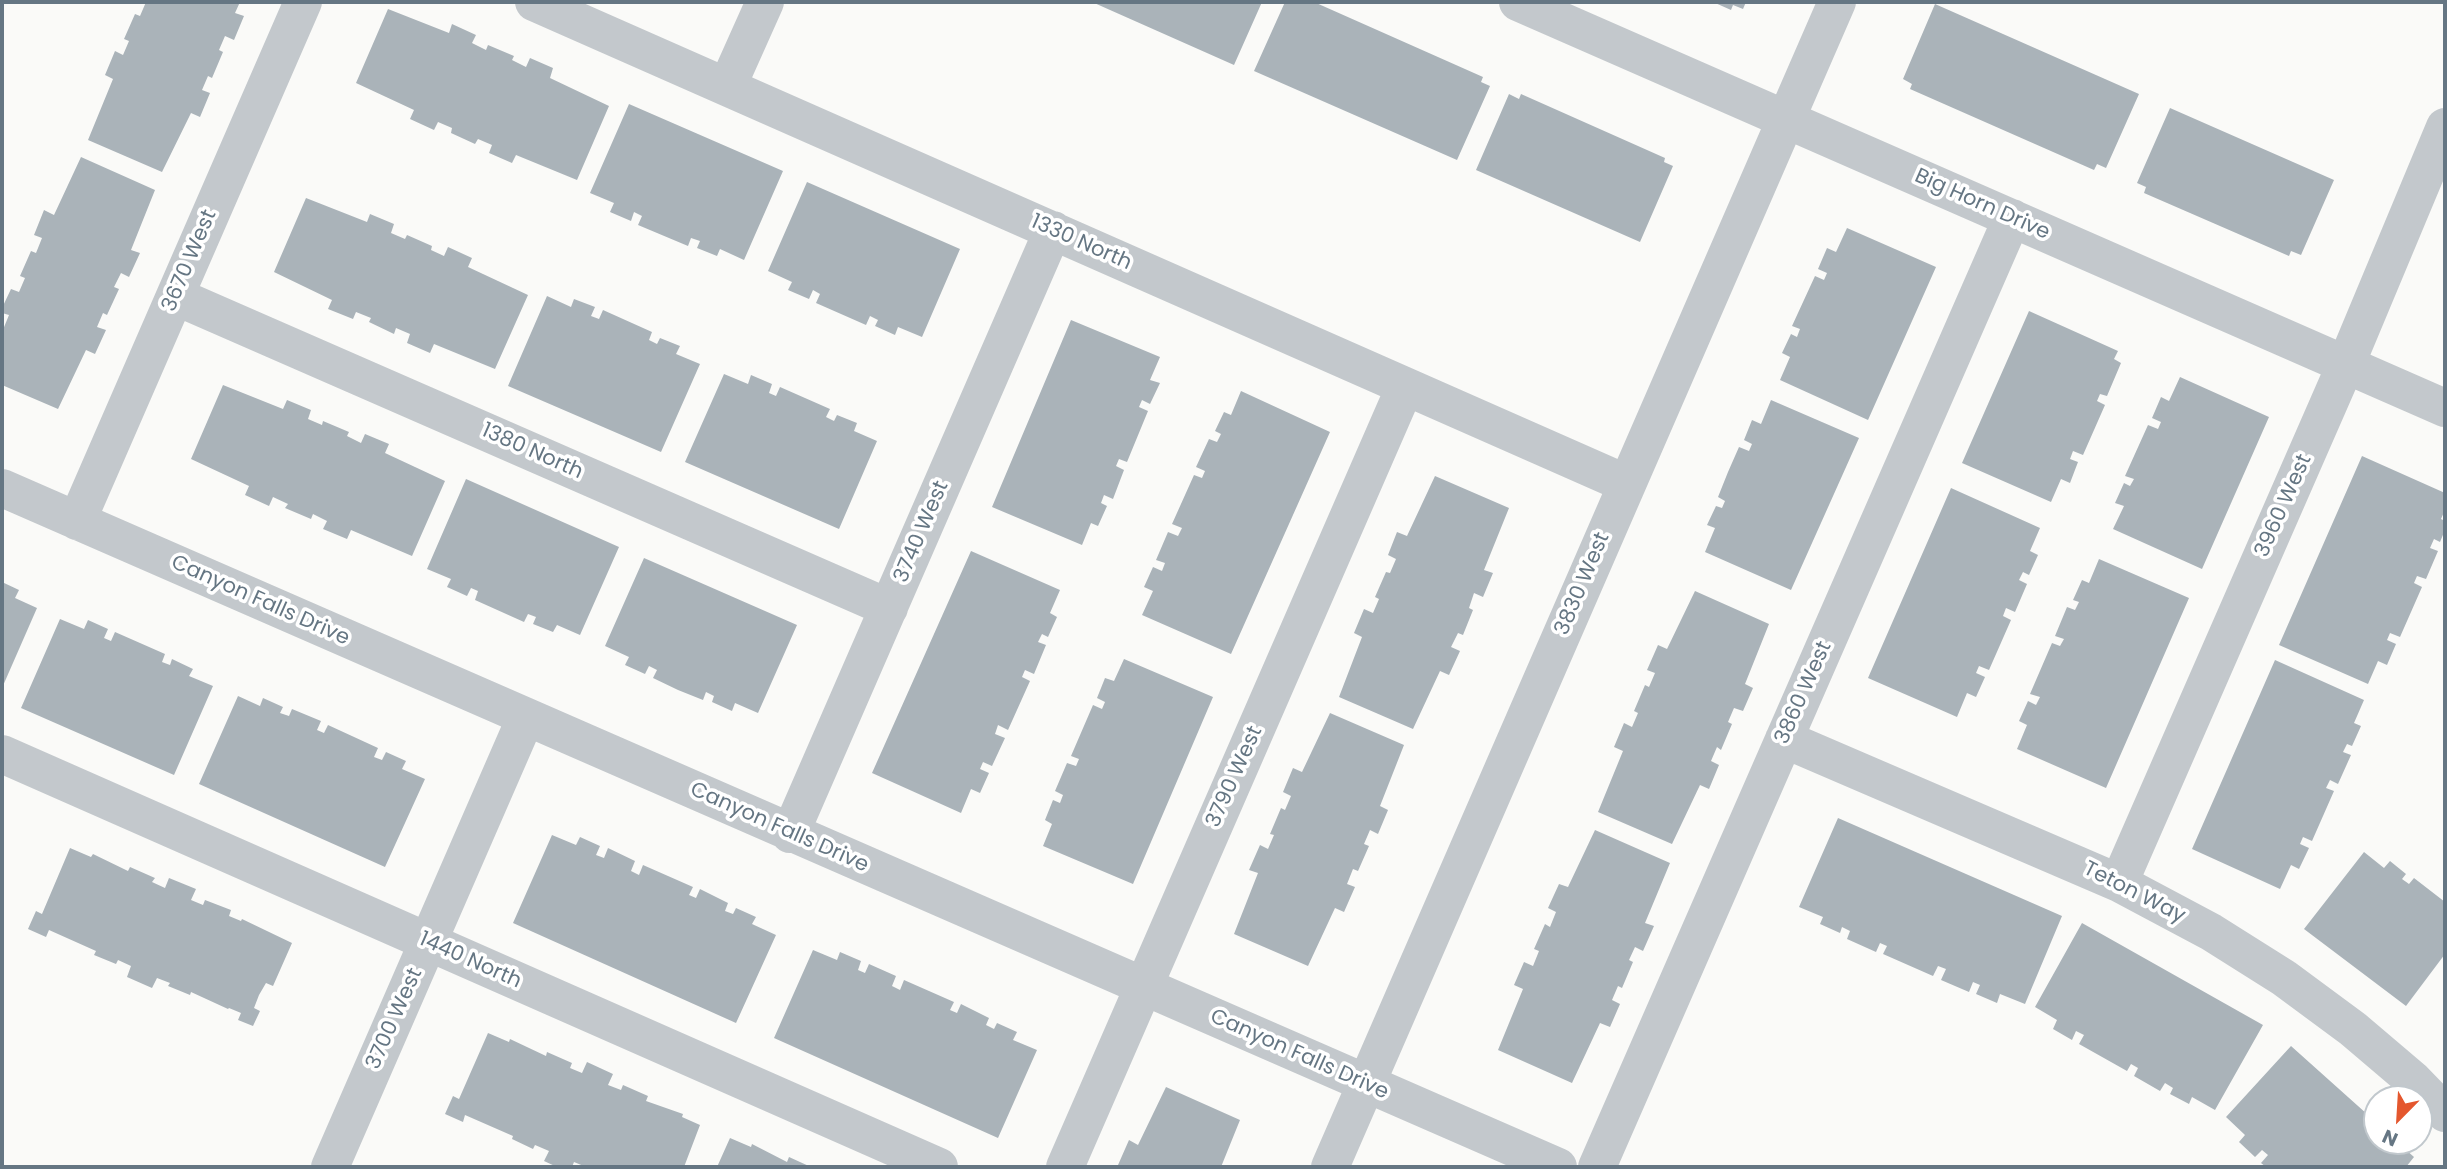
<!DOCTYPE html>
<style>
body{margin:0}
#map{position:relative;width:2447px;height:1169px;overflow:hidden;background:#fafaf8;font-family:Poppins,sans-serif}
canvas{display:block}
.frame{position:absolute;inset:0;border:4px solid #657683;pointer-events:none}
.north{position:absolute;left:2363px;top:1085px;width:70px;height:70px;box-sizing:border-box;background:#fff;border:2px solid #c1c8cd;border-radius:50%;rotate:204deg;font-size:19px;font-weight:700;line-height:28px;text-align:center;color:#657683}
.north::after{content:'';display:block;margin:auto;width:24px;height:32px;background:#e4572e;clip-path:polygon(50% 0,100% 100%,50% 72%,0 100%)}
</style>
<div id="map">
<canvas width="2447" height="1169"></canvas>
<div class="frame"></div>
<div class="north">N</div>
</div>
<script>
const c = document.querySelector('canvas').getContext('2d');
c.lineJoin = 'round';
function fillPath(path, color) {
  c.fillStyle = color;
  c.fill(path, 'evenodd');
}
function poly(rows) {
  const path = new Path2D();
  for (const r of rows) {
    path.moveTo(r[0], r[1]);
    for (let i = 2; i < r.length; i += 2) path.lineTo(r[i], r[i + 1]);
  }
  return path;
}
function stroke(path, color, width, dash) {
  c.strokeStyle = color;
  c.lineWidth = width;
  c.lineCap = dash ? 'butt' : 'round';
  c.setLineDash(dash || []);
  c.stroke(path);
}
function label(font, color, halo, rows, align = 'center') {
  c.font = font + ' Poppins,sans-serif';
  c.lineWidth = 7;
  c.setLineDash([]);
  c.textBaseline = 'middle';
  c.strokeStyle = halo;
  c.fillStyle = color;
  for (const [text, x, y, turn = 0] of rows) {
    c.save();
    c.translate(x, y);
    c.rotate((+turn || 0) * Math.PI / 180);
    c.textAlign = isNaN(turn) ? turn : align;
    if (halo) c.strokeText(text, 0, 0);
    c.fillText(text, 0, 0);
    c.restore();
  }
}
const building = poly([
 [146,2,240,2,235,13,244,16,234,40,225,36,219,50,223,52,212,78,208,76,202,90,210,93,200,117,191,113,162,172,88,140,113,79,105,75,115,51,123,55,129,41,124,39,135,14,140,16],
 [1092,2,1262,2,1234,65],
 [1285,2,1314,2,1483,77,1481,82,1490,86,1457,160,1254,71],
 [1713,2,1746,2,1743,9,1733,5,1731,10],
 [1935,4,2139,94,2106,168,2097,164,2094,170,1910,89,1912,84,1903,79],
 [388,9,449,33,452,24,476,35,472,43,486,50,488,45,514,56,512,60,526,67,530,58,553,68,550,78,609,106,577,180,516,155,512,163,489,153,492,145,478,139,475,144,451,133,452,128,438,122,434,130,410,119,414,110,356,83],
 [1509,94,1519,99,1521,94,1665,158,1664,162,1673,166,1640,242,1476,170],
 [629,104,783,171,744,260,720,249,717,256,697,248,700,241,691,238,688,246,638,225,642,216,634,212,631,221,610,212,614,203,590,193],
 [2170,108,2334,180,2301,255,2291,251,2289,256,2144,193,2146,187,2137,183],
 [81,157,155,190,131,250,140,253,129,277,121,273,114,287,119,289,107,315,103,313,97,327,106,330,95,354,86,350,58,409,2,385,2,332,9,315,2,313,2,308,11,289,19,292,25,278,20,276,31,251,36,253,42,238,34,235,44,210,54,215],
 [807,182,960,249,922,337,898,327,895,335,875,326,878,320,870,316,866,325,816,303,820,294,813,290,809,299,788,290,792,282,768,271],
 [306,198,367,222,370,214,394,224,391,233,405,239,407,235,432,246,431,250,444,256,448,247,472,258,468,267,528,295,495,369,434,344,430,353,407,343,410,334,396,328,394,334,369,322,371,318,356,312,353,319,328,309,332,300,274,272],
 [1847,228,1936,267,1868,420,1780,380,1790,357,1782,353,1791,334,1797,337,1800,329,1792,326,1815,276,1824,280,1827,273,1818,269,1827,248,1836,252],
 [547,296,571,307,574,299,595,307,591,316,599,319,603,310,652,332,649,340,657,344,660,338,680,346,676,354,700,364,661,452,508,386],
 [2029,311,2118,351,2114,359,2121,363,2107,396,2100,394,2097,401,2105,405,2083,455,2073,451,2070,459,2078,462,2070,483,2061,479,2051,502,1962,463],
 [1071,320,1160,357,1150,380,1160,383,1150,404,1142,400,1139,407,1148,411,1127,462,1119,459,1116,466,1124,470,1113,499,1104,495,1101,503,1107,506,1098,526,1091,523,1082,545,992,507],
 [724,374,748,384,751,375,772,384,769,393,776,396,780,387,830,409,826,417,834,421,837,415,857,423,854,431,877,441,839,529,685,462],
 [2180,377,2269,417,2202,569,2113,529,2124,506,2115,503,2124,483,2130,486,2134,479,2125,476,2148,425,2158,429,2161,422,2152,418,2161,397,2169,401],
 [223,385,283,409,287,400,311,410,308,419,322,425,323,421,349,432,347,436,361,443,365,434,389,444,385,453,445,481,412,556,351,530,347,539,323,529,327,521,313,514,311,519,285,508,288,504,273,497,269,506,245,495,249,486,191,459],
 [1241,391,1330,432,1231,654,1142,615,1153,591,1144,587,1153,567,1162,571,1165,563,1156,560,1168,532,1178,536,1182,528,1172,524,1194,475,1202,478,1205,471,1196,467,1209,439,1217,442,1221,434,1215,431,1224,412,1231,415],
 [1771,400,1859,438,1791,590,1705,552,1715,528,1707,525,1716,506,1722,508,1725,501,1718,497,1728,472,1739,447,1749,451,1752,444,1744,440,1752,420,1761,424],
 [2362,456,2445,493,2445,510,2441,519,2445,521,2445,530,2440,542,2434,539,2430,548,2438,551,2426,579,2417,576,2414,583,2422,587,2400,637,2390,633,2387,640,2396,644,2387,665,2378,661,2368,684,2279,645],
 [1435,476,1509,508,1484,570,1493,573,1483,597,1474,593,1469,608,1473,610,1463,635,1458,633,1451,647,1460,651,1449,675,1440,671,1413,729,1339,697,1362,637,1354,633,1364,609,1373,613,1379,599,1375,597,1386,572,1390,573,1396,559,1388,555,1397,532,1407,536],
 [466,479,619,547,580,635,557,625,553,632,533,624,536,617,528,614,524,622,475,600,478,591,471,588,467,596,447,587,451,579,427,569],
 [1951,488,2040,528,2030,551,2038,555,2029,575,2023,572,2019,580,2027,584,2015,612,2006,608,2003,616,2011,620,1989,670,1979,666,1976,673,1985,677,1976,697,1967,693,1957,717,1868,678],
 [971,551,1060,590,1050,613,1057,617,1048,637,1042,634,1038,642,1046,645,1034,674,1025,670,1022,677,1030,681,1008,730,998,725,995,734,1005,738,992,766,983,762,980,769,989,773,980,793,971,789,961,813,872,773],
 [644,558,797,625,758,713,735,703,732,711,712,702,714,696,706,692,703,700,678,690,653,678,657,670,649,666,645,674,625,665,629,657,605,646],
 [2099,559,2189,598,2106,788,2017,749,2027,725,2019,721,2028,701,2036,705,2040,697,2030,694,2052,643,2060,646,2064,639,2055,636,2067,607,2075,610,2079,602,2073,600,2082,580,2089,583],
 [2,582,19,590,15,598,37,608,2,688],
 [1695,591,1769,624,1745,684,1753,688,1743,711,1734,708,1728,722,1732,724,1721,750,1717,747,1711,761,1719,765,1709,789,1700,785,1672,844,1598,812,1623,751,1614,747,1624,723,1632,727,1638,713,1634,711,1645,685,1649,687,1655,673,1647,670,1658,645,1667,649],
 [60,619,84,629,88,620,108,629,104,638,111,641,115,632,165,654,162,662,170,665,172,659,193,669,189,676,213,686,174,775,21,708],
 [1124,659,1213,697,1133,884,1043,846,1052,824,1045,820,1053,800,1060,803,1063,795,1055,791,1067,763,1076,766,1079,759,1071,756,1093,705,1102,709,1105,702,1097,698,1105,678,1114,681],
 [2275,660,2364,700,2354,723,2361,726,2352,746,2347,744,2343,752,2351,755,2338,784,2330,780,2326,788,2334,791,2312,841,2303,837,2300,844,2309,848,2299,869,2291,865,2280,889,2192,849],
 [238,696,260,706,263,698,283,707,280,713,289,716,292,709,321,721,317,730,324,733,328,725,378,748,374,757,382,760,386,752,406,761,402,769,425,779,385,867,199,784],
 [1330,713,1404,745,1380,806,1388,810,1378,834,1370,830,1364,844,1369,846,1358,871,1353,869,1347,884,1355,887,1344,912,1335,908,1308,966,1234,934,1258,873,1249,870,1260,845,1268,849,1274,835,1270,834,1281,808,1285,810,1291,796,1283,792,1293,768,1302,772],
 [1838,818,2062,916,2025,1004,2000,994,1997,1003,1976,994,1980,985,1973,982,1969,992,1941,980,1946,969,1938,966,1933,976,1883,954,1887,946,1880,943,1876,952,1847,939,1850,931,1842,927,1840,933,1820,924,1823,917,1799,907],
 [1595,830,1670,863,1645,923,1654,926,1643,951,1635,947,1629,960,1633,962,1622,988,1618,986,1612,1000,1620,1004,1610,1027,1600,1023,1572,1083,1498,1050,1523,989,1514,985,1524,962,1533,966,1539,951,1534,949,1545,924,1550,927,1556,912,1548,908,1559,884,1568,887],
 [552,835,576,845,580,837,600,846,596,855,604,858,608,848,635,861,631,871,639,875,643,865,693,887,689,895,696,898,700,889,728,903,725,911,733,914,736,908,756,917,752,924,776,935,736,1023,513,923],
 [70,848,91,857,93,854,128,871,130,867,155,878,152,882,165,888,169,878,196,889,191,900,203,905,205,900,231,910,229,916,241,921,242,919,292,943,273,986,266,983,259,995,254,1008,260,1011,253,1026,238,1020,241,1013,229,1008,228,1009,191,992,190,995,168,986,170,983,157,978,152,988,127,977,131,966,118,960,116,964,94,955,96,951,49,930,46,937,28,929,36,911,42,914],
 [2364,852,2384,868,2390,861,2406,874,2402,879,2409,884,2414,878,2445,902,2445,954,2406,1006,2304,929],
 [2082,923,2263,1025,2215,1110,2192,1097,2189,1104,2170,1094,2173,1088,2165,1083,2160,1091,2134,1076,2138,1068,2131,1064,2127,1071,2079,1044,2084,1035,2076,1031,2072,1040,2053,1029,2057,1020,2035,1007],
 [813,950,837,960,840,952,861,961,858,970,865,973,869,964,896,976,892,986,900,990,904,980,954,1002,950,1010,957,1013,961,1004,989,1018,986,1025,994,1029,997,1023,1017,1032,1013,1040,1037,1050,998,1138,774,1038],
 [488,1033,509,1042,510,1039,546,1056,547,1052,572,1063,570,1068,582,1073,587,1062,613,1074,608,1085,621,1090,623,1085,648,1096,646,1101,683,1114,682,1117,700,1125,684,1167,586,1167,574,1162,572,1167,557,1167,544,1161,549,1151,535,1145,533,1149,512,1139,513,1136,465,1115,463,1122,445,1114,453,1096,459,1099],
 [2291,1046,2377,1123,2377,1141,2396,1141,2414,1157,2406,1167,2266,1167,2261,1163,2268,1155,2262,1150,2255,1157,2239,1142,2245,1135,2226,1117],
 [1166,1087,1240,1120,1221,1167,1118,1165,1129,1140,1138,1145],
 [730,1138,751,1147,752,1144,787,1162,789,1157,811,1167,717,1167]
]);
const minor = poly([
 [534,2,1627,484],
 [1518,2,2445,408],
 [727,87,765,2],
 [175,296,889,608],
 [2,488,1558,1167],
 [77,521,303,2],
 [1784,739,2119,883,2211,932,2284,978,2353,1029,2413,1080,2445,1113],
 [2,754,939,1167],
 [790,834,1053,230],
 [2119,883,2346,364,2445,127],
 [330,1167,526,717],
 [1065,1167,1405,387],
 [1330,1167,1837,2],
 [1597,1167,2012,218]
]);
const streetNames = [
 ["Big Horn Drive",1982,205,24],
 ["1330 North",1081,243,24],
 ["3670 West",190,261,-67],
 ["1380 North",532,452,24],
 ["3960 West",2284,506,-66],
 ["3740 West",922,532,-67],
 ["3830 West",1583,584,-67],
 ["Canyon Falls Drive",260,601,24],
 ["3860 West",1804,693,-66],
 ["3790 West",1235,777,-66],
 ["Canyon Falls Drive",779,828,24],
 ["Teton Way",2134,893,27],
 ["1440 North",470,961,24],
 ["3700 West",395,1019,-66],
 ["Canyon Falls Drive",1299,1055,24]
];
fillPath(building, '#aab3b9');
stroke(minor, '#c3c8cc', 38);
label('21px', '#657683', '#fff', streetNames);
</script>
